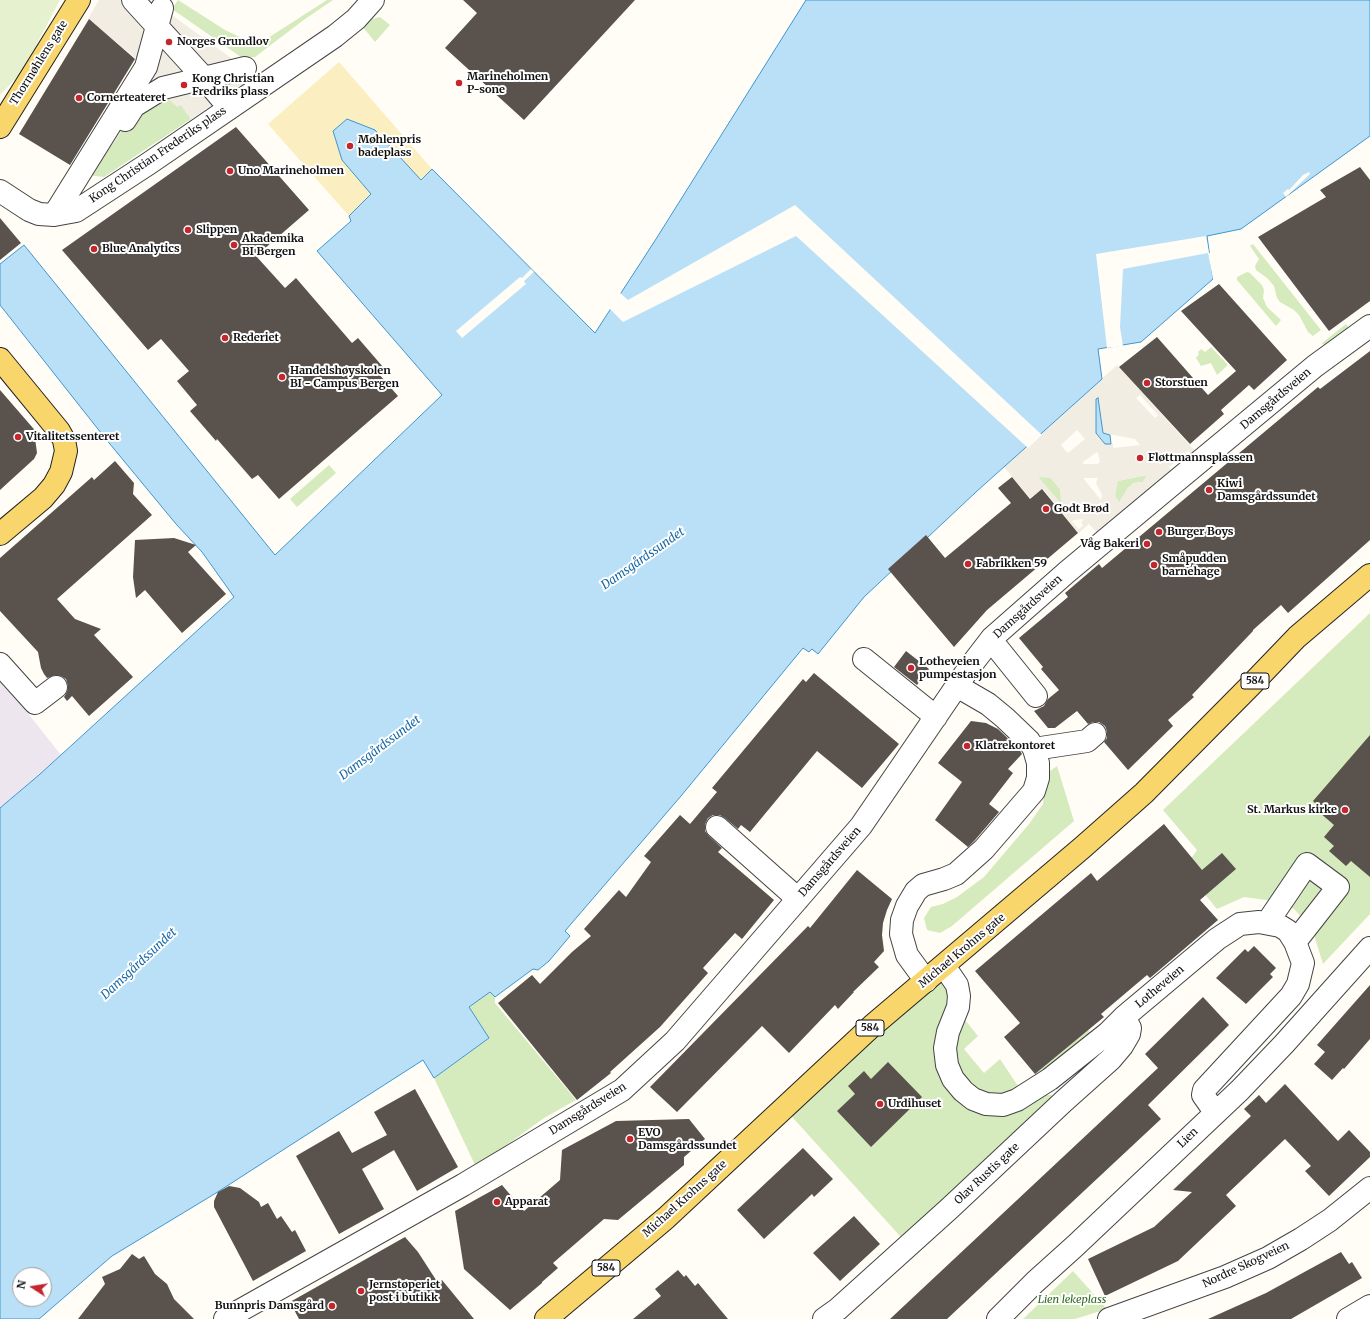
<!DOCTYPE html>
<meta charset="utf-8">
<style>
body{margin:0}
#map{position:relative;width:1370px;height:1319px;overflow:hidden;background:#fffdf5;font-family:Merriweather,serif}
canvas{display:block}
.north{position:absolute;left:12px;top:1267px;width:40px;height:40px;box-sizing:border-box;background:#fff;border:1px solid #a0a0a0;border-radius:50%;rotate:282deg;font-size:11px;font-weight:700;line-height:16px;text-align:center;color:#111}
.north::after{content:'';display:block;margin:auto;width:14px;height:18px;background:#c4262e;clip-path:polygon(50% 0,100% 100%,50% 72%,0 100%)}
</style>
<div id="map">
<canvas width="1370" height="1319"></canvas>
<div class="north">N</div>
</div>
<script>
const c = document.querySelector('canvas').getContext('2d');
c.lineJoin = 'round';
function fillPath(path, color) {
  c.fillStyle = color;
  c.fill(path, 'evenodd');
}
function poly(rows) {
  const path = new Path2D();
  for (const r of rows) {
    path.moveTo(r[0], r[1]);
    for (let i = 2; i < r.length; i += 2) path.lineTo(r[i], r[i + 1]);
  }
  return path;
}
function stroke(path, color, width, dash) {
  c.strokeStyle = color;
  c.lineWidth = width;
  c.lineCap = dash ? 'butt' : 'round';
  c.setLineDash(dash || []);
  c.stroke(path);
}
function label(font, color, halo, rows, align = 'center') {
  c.font = font + ' Merriweather,serif';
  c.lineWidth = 4;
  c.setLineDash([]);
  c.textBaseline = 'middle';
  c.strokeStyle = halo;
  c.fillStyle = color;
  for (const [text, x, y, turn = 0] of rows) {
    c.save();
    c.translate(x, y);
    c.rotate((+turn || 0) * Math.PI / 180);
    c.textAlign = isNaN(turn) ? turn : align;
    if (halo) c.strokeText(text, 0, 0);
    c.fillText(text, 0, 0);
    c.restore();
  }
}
const industrial = poly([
 [0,678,61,755,39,775,0,808]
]);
const green = poly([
 [178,0,225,30,257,45,327,0,333,0,305,19,255,57,241,57,172,9],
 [380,17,390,25,375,42,363,27,372,19],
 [162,93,181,105,191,119,104,177,87,175,100,153,113,144,132,114],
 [1253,244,1321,330,1313,336,1308,332,1299,315,1294,310,1280,302,1277,298,1274,286,1267,278,1256,270,1255,266,1259,259,1250,246],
 [1247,272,1250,273,1262,285,1264,290,1263,298,1267,307,1281,320,1276,326,1237,280,1237,277],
 [1346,324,1350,329,1326,348,1322,343],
 [1211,347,1228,365,1217,375,1211,363,1201,366,1196,358,1199,354,1198,352,1201,349,1205,352],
 [329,465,336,473,297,507,290,499],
 [1147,475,1143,482,1134,483,1128,488,1119,503,1115,496,1117,481],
 [1038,477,1050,477,1060,489,1062,505],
 [1370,613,1370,914,1323,964,1314,935,1305,921,1294,909,1274,901,1244,897,1217,909,1184,869,1197,850,1163,810],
 [1057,766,1074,821,952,926,940,933,927,930,924,918,931,907,943,904,957,897,984,877,1029,824,1043,804,1046,774],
 [944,966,957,1010,978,1036,964,1049,984,1073,1000,1059,1018,1086,987,1104,1030,1093,1068,1097,909,1246,784,1108],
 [490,991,495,997,495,1003,576,1100,544,1118,476,1167,434,1078,489,1038,469,1007],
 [1088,1030,1096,1039,1040,1083,1035,1074],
 [1073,1271,1107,1309,1075,1319,1023,1319]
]);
const sand = poly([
 [339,62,432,169,361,232,351,221,349,216,268,124]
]);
const pitch = poly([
 [0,0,60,0,22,72,0,95]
]);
const plaza = poly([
 [99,0,150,0,162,8,245,68,252,78,191,119,181,105,177,107,162,93,132,113,113,144,101,153,142,63,88,19],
 [1117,365,1195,451,1203,445,1210,453,1094,550,1088,543,1098,534,1089,524,1079,533,1043,489,1030,498,1004,467],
 [1140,395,1158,415,1155,418,1136,398],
 [1097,398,1103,433,1135,439,1140,445,1113,448,1113,444,1105,444,1096,432],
 [1077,430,1085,439,1068,453,1061,445],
 [1188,451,1192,455,1172,471,1169,467],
 [1097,452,1098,453,1100,462,1097,464,1083,464,1083,462],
 [1147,475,1143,482,1134,483,1128,488,1119,502,1115,496,1118,481],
 [1038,477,1051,478,1060,489,1061,504],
 [1083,478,1098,478,1096,483,1102,495,1101,500],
 [1084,519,1081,522,1083,525,1079,529,1072,522,1073,520]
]);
const water = poly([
 [806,0,1370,0,1370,136,1241,229,1207,236,1213,279,1141,342,1098,349,1102,379,976,492,864,597,818,654,812,649,809,652,803,648,681,796,565,931,570,936,549,961,538,970,533,969,495,997,490,992,469,1007,489,1038,434,1078,423,1060,216,1193,112,1256,39,1319,0,1319,0,808,39,775,234,597,202,552,176,524,105,438,0,305,0,264,24,245,275,555,442,395,317,251,351,221,349,216,371,194,342,160,333,131,347,119,375,130,421,180,432,169,595,333,656,239,806,0],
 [20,1275,44,1275,44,1299,20,1299,20,1275],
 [1098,398,1103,433,1110,435,1111,444,1105,444,1096,433,1096,399,1098,398]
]);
const pier = poly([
 [1309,172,1310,174,1286,197,1283,193,1288,189,1289,190,1303,175],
 [795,205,1042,435,1028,448,796,236,623,322,609,308,619,292,628,300],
 [1206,236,1209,253,1211,253,1215,278,1213,279,1208,253,1123,269,1120,327,1123,346,1107,348,1096,254],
 [531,269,534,272,524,281,526,284,462,338,456,331,520,277,522,278]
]);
const building = poly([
 [463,0,635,0,524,120,445,48,477,13],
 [89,19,135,59,70,165,19,134],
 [236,127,309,210,256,256,285,288,296,278,352,343,358,338,383,367,378,373,398,396,279,499,258,475,252,479,217,439,216,441,190,411,197,405,177,381,189,371,161,339,148,350,62,250],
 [1360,167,1370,180,1370,301,1329,331,1258,237,1326,197,1320,190],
 [0,218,21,243,0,260],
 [1219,284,1287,360,1254,390,1249,385,1221,410,1224,414,1190,444,1119,367,1157,337,1208,395,1236,371,1181,311],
 [1370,351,1370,540,1288,613,1281,605,1253,630,1253,631,1192,695,1194,697,1168,720,1173,726,1128,770,1104,742,1107,738,1107,731,1105,726,1099,722,1093,722,1088,724,1077,711,1055,728,1048,728,1034,711,1044,706,1048,699,1059,690,1041,669,1043,667,1019,638,1068,597,1065,593,1099,564,1102,568,1318,387,1320,389],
 [0,390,39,435,35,438,37,453,34,459,0,490],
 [115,461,134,483,133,494,152,515,57,599,75,619,101,629,94,635,133,677,89,716,72,696,67,701,64,697,67,692,68,686,66,679,61,676,55,675,47,678,44,674,41,668,38,652,0,611,0,558,92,477,94,480],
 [1012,477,1030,499,1042,489,1078,533,987,610,954,647,888,569,926,535,945,558,1011,503,998,488],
 [174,538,196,545,188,552,226,594,182,633,145,590,136,598,133,577,135,540],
 [906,651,929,669,917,685,894,667],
 [814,673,899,744,862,788,817,751,750,832,741,825,738,829,725,818,720,815,713,815,708,818,705,824,705,831,709,836,722,848,718,852,774,900,742,939,735,933,703,968,708,973,660,1027,610,1072,611,1073,577,1100,498,1003,532,975,540,984,572,952,591,936,584,929,619,890,626,897,651,862,644,856,680,815,690,824,717,792,712,788,803,679,806,682],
 [971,721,986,723,998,729,1019,749,1022,754,1008,769,1013,773,989,804,999,812,975,840,968,847,935,820,962,782,938,763],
 [1370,735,1370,877,1351,861,1346,866,1329,851,1334,846,1324,837,1334,825,1319,812,1321,809,1313,801],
 [1164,824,1202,870,1222,853,1236,869,1200,900,1218,920,1150,978,1147,975,1101,1014,1104,1017,1035,1074,1004,1037,1020,1023,975,971,1091,873,1097,881],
 [857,870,892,899,887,910,883,923,882,935,884,951,874,962,879,967,853,992,854,992,838,1009,835,1005,789,1053,762,1026,677,1112,650,1087,808,926,810,928],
 [1254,946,1276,968,1270,974,1273,977,1246,1004,1216,978,1245,949,1248,952],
 [1370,985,1370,1039,1344,1069,1343,1068,1332,1080,1314,1064,1325,1052,1317,1045],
 [1203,997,1229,1025,1148,1105,1161,1119,947,1319,890,1319,1158,1068,1145,1054],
 [888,1062,922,1097,871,1147,837,1111,855,1094,848,1086,864,1071,871,1079],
 [1285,1084,1338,1141,1349,1130,1370,1152,1370,1157,1329,1196,1305,1171,1311,1166,1285,1139,1226,1195,1236,1206,1178,1261,1105,1296,1088,1259,1154,1227,1192,1192,1173,1190,1251,1116,1244,1109,1259,1095,1266,1103],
 [415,1089,458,1167,417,1191,394,1150,362,1169,384,1209,339,1234,296,1156,339,1131,352,1153,387,1135,374,1112],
 [689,1119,705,1139,684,1157,684,1165,618,1220,604,1219,553,1263,558,1268,542,1282,542,1283,510,1310,464,1269,455,1211,502,1185,524,1211,560,1180,562,1150,616,1121],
 [803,1148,833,1179,814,1197,812,1194,764,1239,737,1210],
 [229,1186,240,1188,259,1202,261,1207,268,1203,277,1219,281,1216,292,1232,295,1230,306,1251,253,1281,214,1207,214,1201,218,1192],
 [854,1216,880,1244,840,1281,813,1253],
 [405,1237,418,1252,438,1283,442,1280,474,1319,299,1319,290,1302],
 [1341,1252,1349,1264,1352,1262,1362,1278,1291,1319,1208,1319,1266,1293],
 [132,1254,139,1259,144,1256,155,1274,167,1284,174,1299,194,1319,78,1319,105,1284,102,1277,120,1269],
 [678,1270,684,1277,686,1275,695,1286,698,1283,728,1319,633,1319,661,1296,655,1289]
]);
const minor = poly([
 [133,0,204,78,221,98],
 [125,120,134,106,163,88,245,68],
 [0,191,29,210,39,214,54,215,76,211,148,164,335,36,356,19,373,0],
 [54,215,146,67,162,8],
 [991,640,1036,696],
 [864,659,936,717],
 [0,664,35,703,56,687],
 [1034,749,1087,741,1095,734],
 [717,827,798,899],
 [1267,923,1307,864,1338,887,1295,942],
 [944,966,957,985,959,996,958,1007,948,1032,945,1048,947,1065,953,1079,963,1091,973,1099,986,1104,1003,1105,1017,1100,1050,1079,1108,1033,1124,1017,1217,939,1240,924,1259,922,1280,926,1288,931,1295,942,1303,963,1298,984,1291,996,1204,1090,1203,1095,1215,1112],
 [926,981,907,955,901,934,902,920,907,906,916,891,923,885,944,879,956,874,984,849,1034,791,1038,778,1038,763,1034,749,1029,741,1005,718,988,704,957,686],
 [225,1319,463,1185,622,1090,675,1041,861,826,969,668,992,638,1067,572,1169,487,1315,366,1370,326],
 [824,1319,838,1309,950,1208,1064,1101,1111,1059,1122,1046,1129,1034,1130,1028,1124,1017],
 [998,1319,1035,1282,1075,1246,1240,1090,1284,1044,1370,948],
 [1109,1319,1225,1277,1268,1258,1301,1239,1330,1220,1370,1188],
 [1348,1319,1370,1306]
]);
const major = poly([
 [0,127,79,0],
 [0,359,59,431,64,440,66,451,61,472,54,485,43,498,0,534],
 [546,1319,666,1218,872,1026,1083,847,1144,793,1251,685,1297,637,1370,575]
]);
const markers = [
 [169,42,4,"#c4262e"],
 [459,83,4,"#c4262e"],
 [184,85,4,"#c4262e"],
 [79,98,4,"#c4262e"],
 [350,146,4,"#c4262e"],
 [230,171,4,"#c4262e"],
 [188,230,4,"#c4262e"],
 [234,245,4,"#c4262e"],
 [94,249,4,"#c4262e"],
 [225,338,4,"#c4262e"],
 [282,377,4,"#c4262e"],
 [1147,383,4,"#c4262e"],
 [18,437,4,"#c4262e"],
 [1140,458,4,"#c4262e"],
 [1209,490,4,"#c4262e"],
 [1046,509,4,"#c4262e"],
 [1159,532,4,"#c4262e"],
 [1147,544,4,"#c4262e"],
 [968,564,4,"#c4262e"],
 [1154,565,4,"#c4262e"],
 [911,668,4,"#c4262e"],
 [967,746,4,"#c4262e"],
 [1345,810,4,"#c4262e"],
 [880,1104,4,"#c4262e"],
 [630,1139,4,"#c4262e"],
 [497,1202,4,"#c4262e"],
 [361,1291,4,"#c4262e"],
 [332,1306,4,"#c4262e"]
];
const shields = [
 [1255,681,28],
 [870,1028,28],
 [606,1268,28]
];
const shieldNames = [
 ["584",1255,681],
 ["584",870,1028],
 ["584",606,1268]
];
const poiNames = [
 ["Norges Grundlov",177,42],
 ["Marineholmen",467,77],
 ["P-sone",467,90],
 ["Kong Christian",192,79],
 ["Fredriks plass",192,92],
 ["Cornerteateret",87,98],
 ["Møhlenpris",358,140],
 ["badeplass",358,153],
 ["Uno Marineholmen",238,171],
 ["Slippen",196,230],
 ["Akademika",242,239],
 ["BI Bergen",242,252],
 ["Blue Analytics",102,249],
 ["Rederiet",233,338],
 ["Handelshøyskolen",290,371],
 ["BI - Campus Bergen",290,384],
 ["Storstuen",1155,383],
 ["Vitalitetssenteret",26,437],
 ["Fløttmannsplassen",1148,458],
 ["Kiwi",1217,484],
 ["Damsgårdssundet",1217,497],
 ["Godt Brød",1054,509],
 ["Burger Boys",1167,532],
 ["Våg Bakeri",1139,544,"right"],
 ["Småpudden",1162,559],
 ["barnehage",1162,572],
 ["Fabrikken 59",976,564],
 ["Lotheveien",919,662],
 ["pumpestasjon",919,675],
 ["Klatrekontoret",975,746],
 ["St. Markus kirke",1337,810,"right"],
 ["Urdihuset",888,1104],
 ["EVO",638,1133],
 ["Damsgårdssundet",638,1146],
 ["Apparat",505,1202],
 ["Jernstøperiet",369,1285],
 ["post i butikk",369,1298],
 ["Bunnpris Damsgård",324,1306,"right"]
];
const streetNames = [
 ["Thormøhlens gate",39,63,-58],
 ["Kong Christian Frederiks plass",158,155,-34],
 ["Damsgårdsveien",1276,399,-40],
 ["Damsgårdsveien",1028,607,-42],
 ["Damsgårdsveien",830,862,-49],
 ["Michael Krohns gate",962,951,-40],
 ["Lotheveien",1160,987,-40],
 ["Damsgårdsveien",588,1109,-32],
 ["Lien",1188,1138,-44],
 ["Olav Rustis gate",987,1174,-43],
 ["Michael Krohns gate",685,1199,-42],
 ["Nordre Skogveien",1246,1265,-25]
];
const parkNames = [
 ["Lien lekeplass",1072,1300]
];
const waterNames = [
 ["Damsgårdssundet",643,559,-35],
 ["Damsgårdssundet",380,748,-37],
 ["Damsgårdssundet",139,964,-43]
];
fillPath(industrial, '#eee6ef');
fillPath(green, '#d5ebbd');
fillPath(sand, '#fbeec1');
fillPath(pitch, '#e6f2cf');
fillPath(plaza, '#f1ede2');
fillPath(water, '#b9e0f7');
stroke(water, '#3f96cf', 1);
fillPath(pier, '#fffdf5');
fillPath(building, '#5a524d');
stroke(minor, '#444', 24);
stroke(major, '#222', 24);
stroke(minor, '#fff', 22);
stroke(major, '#f9d66b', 22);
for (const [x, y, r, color] of markers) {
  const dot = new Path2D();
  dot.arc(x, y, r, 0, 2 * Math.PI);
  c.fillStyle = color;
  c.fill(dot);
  stroke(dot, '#fff', 1.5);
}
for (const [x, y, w] of shields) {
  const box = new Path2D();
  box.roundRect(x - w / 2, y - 8, w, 16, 3);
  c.fillStyle = '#fff';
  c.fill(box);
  stroke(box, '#111', 1);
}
label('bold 10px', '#111', null, shieldNames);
label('bold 11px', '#111', '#fff', poiNames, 'left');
label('11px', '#111', '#fff', streetNames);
label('italic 11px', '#2f6b1f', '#fff', parkNames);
label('italic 12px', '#1768a6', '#fff', waterNames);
</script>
